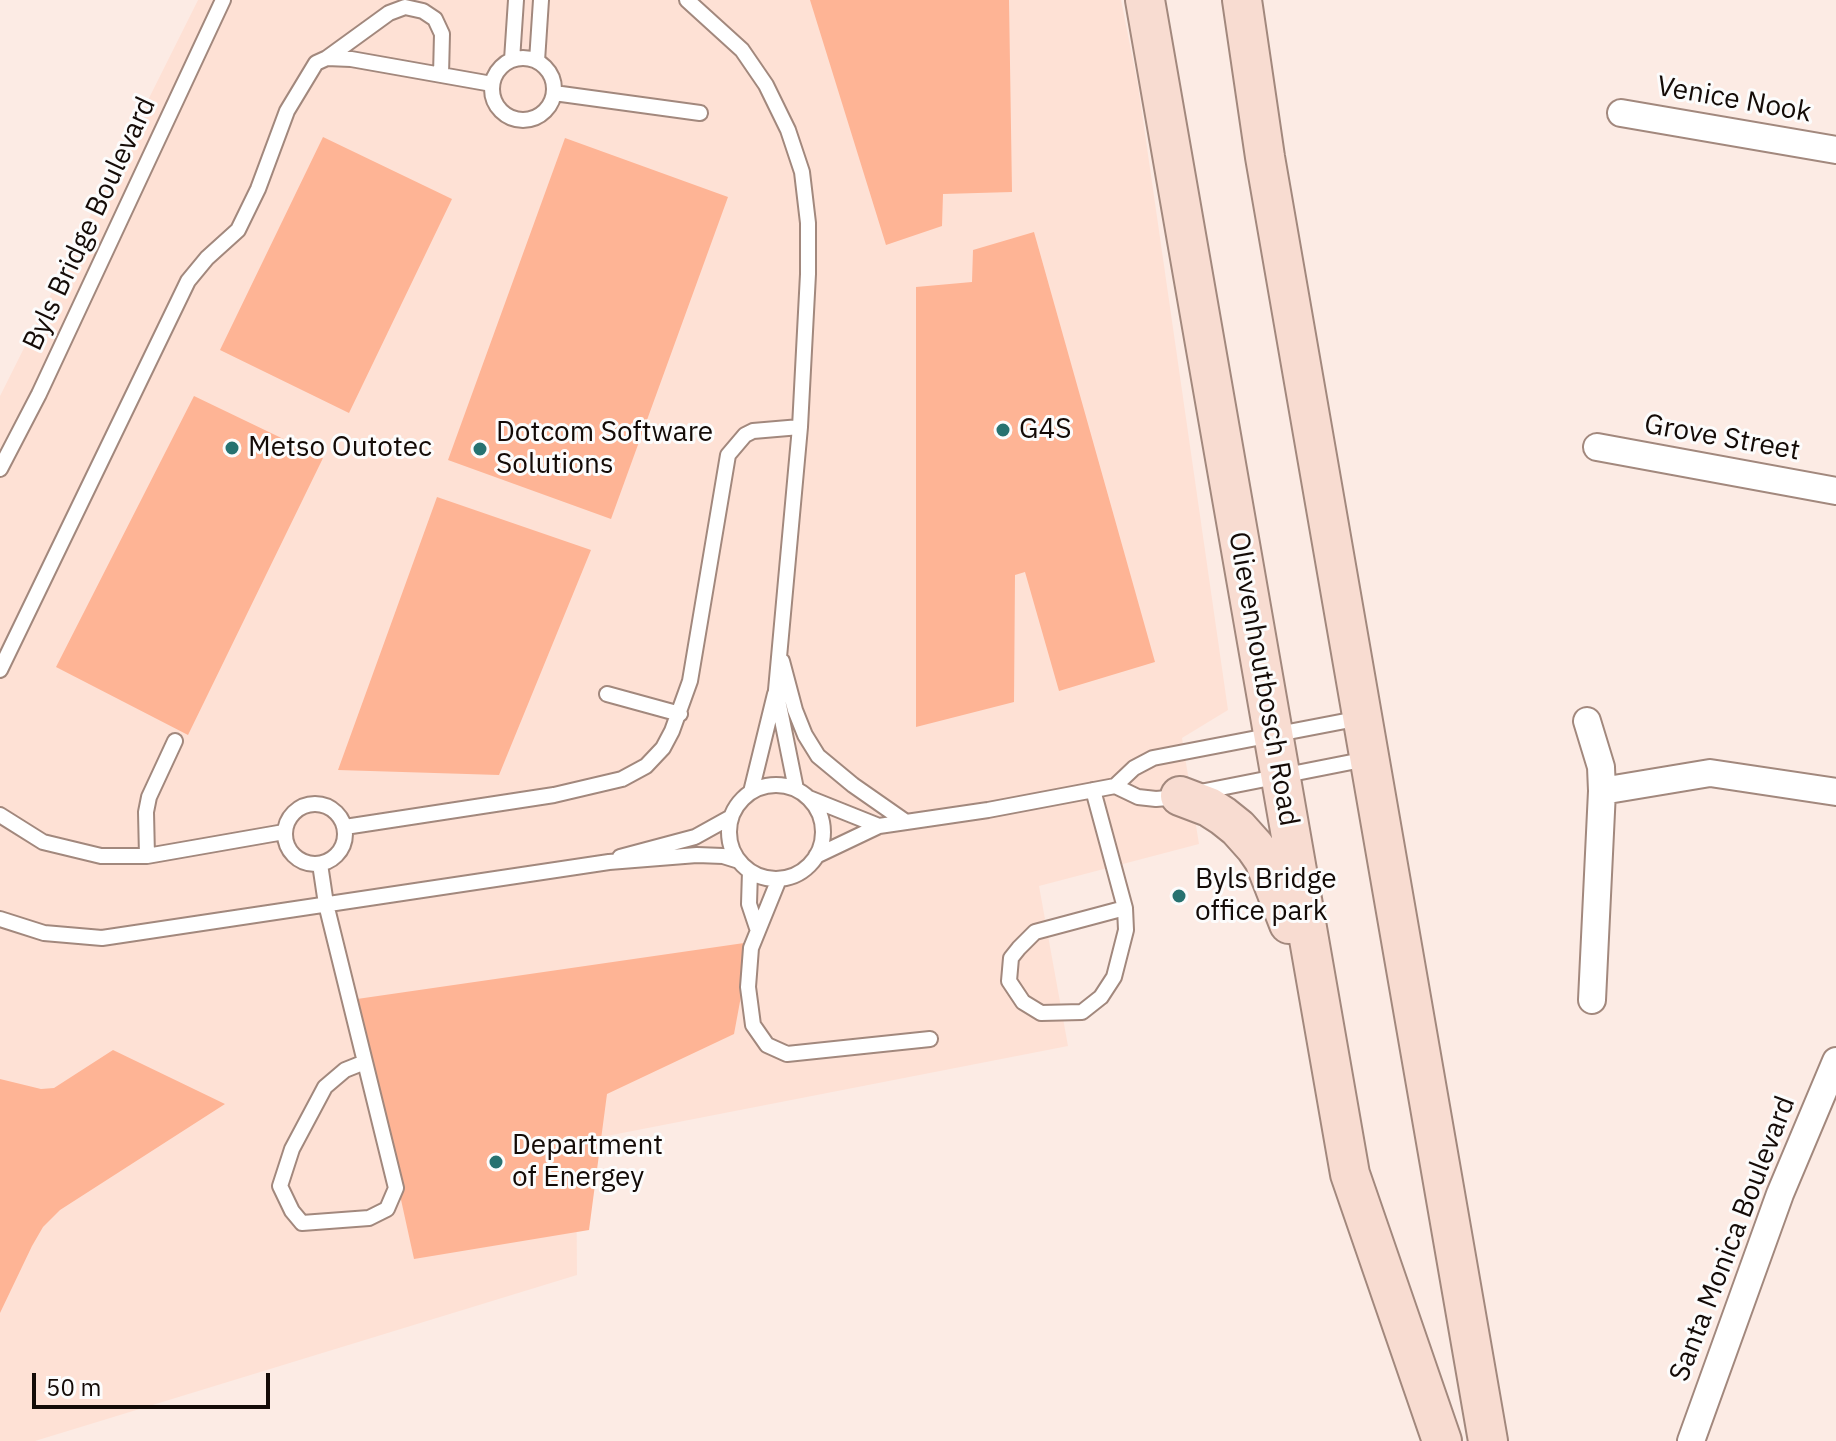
<!DOCTYPE html>
<style>
body{margin:0}
#map{position:relative;width:1836px;height:1441px;overflow:hidden;background:#fcebe4;font-family:"IBM Plex Sans",sans-serif}
canvas{display:block}
.scale{position:absolute;left:32px;top:1373px;width:238px;height:36px;box-sizing:border-box;border:4px solid #140b07;border-top:0;padding-left:10px;font-size:24px;line-height:28px;white-space:nowrap;color:#140b07;-webkit-text-stroke:6px #fcfcfc;paint-order:stroke}
</style>
<div id="map">
<canvas width="1836" height="1441"></canvas>
<div class="scale">50 m</div>
</div>
<script>
const c = document.querySelector('canvas').getContext('2d');
c.lineJoin = 'round';
function fillPath(path, color) {
  c.fillStyle = color;
  c.fill(path, 'evenodd');
}
function poly(rows) {
  const path = new Path2D();
  for (const r of rows) {
    if (r.length === 3) {
      path.moveTo(r[0] + r[2], r[1]);
      path.arc(r[0], r[1], r[2], 0, 2 * Math.PI);
      continue;
    }
    path.moveTo(r[0], r[1]);
    for (let i = 2; i < r.length; i += 2) path.lineTo(r[i], r[i + 1]);
  }
  return path;
}
function stroke(path, color, width, dash) {
  c.strokeStyle = color;
  c.lineWidth = width;
  c.lineCap = dash ? 'butt' : 'round';
  c.setLineDash(dash || []);
  c.stroke(path);
}
function label(font, color, halo, rows, align = 'center') {
  c.font = font + ' "IBM Plex Sans",sans-serif';
  c.lineWidth = 6;
  c.setLineDash([]);
  c.textBaseline = 'middle';
  c.strokeStyle = halo;
  c.fillStyle = color;
  for (const [text, x, y, turn = 0] of rows) {
    c.save();
    c.translate(x, y);
    c.rotate((+turn || 0) * Math.PI / 180);
    c.textAlign = isNaN(turn) ? turn : align;
    if (halo) c.strokeText(text, 0, 0);
    c.fillText(text, 0, 0);
    c.restore();
  }
}
const built = poly([
 [198,0,1121,0,1138,85,1228,710,1182,738,1199,844,1039,886,1068,1046,576,1142,577,1275,35,1441,0,1441,0,396]
]);
const building = poly([
 [810,0,1009,0,1012,192,943,194,942,226,886,245],
 [323,137,452,199,349,413,220,350],
 [565,138,728,197,611,519,448,460],
 [1034,232,1155,662,1059,691,1025,572,1015,575,1014,702,916,727,916,287,972,282,973,250],
 [194,396,323,458,188,735,56,667],
 [437,497,591,550,499,775,338,770],
 [751,942,734,1034,607,1094,589,1230,414,1259,357,999],
 [113,1050,225,1104,60,1210,43,1227,32,1246,0,1313,0,1079,41,1089,54,1088]
]);
const service = poly([
 [687,0,742,50,766,85,788,130,802,172,808,223,808,274,800,427,776,690,796,789],
 [327,58,389,13,405,7,423,11,435,19,442,34,441,75],
 [523,89,31],
 [512,60,516,0],
 [537,61,541,0],
 [554,93,700,113],
 [0,469,39,394,223,0],
 [782,661,795,710,805,735,818,756,853,785,906,822],
 [0,670,188,281,207,258,238,230,258,189,287,111,316,63,327,58,351,59,492,84],
 [607,694,680,714],
 [776,832,47],
 [1115,786,1134,768,1153,758,1361,718],
 [1093,790,1125,908,1035,932,1019,948,1011,958,1009,981,1023,1002,1041,1013,1082,1012,1101,997,1114,977,1126,930,1125,908],
 [751,792,775,694],
 [1200,792,1367,759],
 [809,798,879,826],
 [315,834,30],
 [0,815,43,842,101,856,147,856,284,832],
 [345,827,554,795,622,779,646,766,663,748,672,731,690,681,728,455,745,435,753,431,800,427],
 [147,856,146,812,149,797,175,741],
 [816,856,879,826,988,810,1115,786,1138,797,1156,799,1179,797],
 [620,857,695,837,731,817],
 [320,864,326,904,365,1062,345,1070,325,1087,292,1149,280,1186,292,1211,302,1223,369,1218,387,1209,396,1188,365,1062],
 [750,871,749,904,757,928],
 [779,879,751,948,748,987,753,1025,767,1045,787,1054,930,1039],
 [0,919,44,933,102,938,609,862,697,855,723,856,739,861]
]);
const minor = poly([
 [1621,113,1836,150],
 [1597,447,1836,491],
 [1587,721,1601,767,1602,791,1592,1000],
 [1602,791,1710,773,1836,792],
 [1691,1441,1780,1194,1836,1061]
]);
const secondary = poly([
 [1145,0,1350,1174,1442,1441],
 [1242,0,1265,157,1488,1441],
 [1180,796,1209,807,1223,816,1238,828,1255,847,1264,860,1289,924]
]);
const markers = [
 [1003,430,8,"#277270"],
 [232,448,8,"#277270"],
 [480,449,8,"#277270"],
 [1179,896,8,"#277270"],
 [496,1162,8,"#277270"]
];
const streetNames = [
 ["Venice Nook",1734,100,10],
 ["Byls Bridge Boulevard",90,224,-65],
 ["Grove Street",1722,438,10],
 ["Olievenhoutbosch Road",1263,679,80],
 ["Santa Monica Boulevard",1733,1239,-69]
];
const poiNames = [
 ["G4S",1019,430],
 ["Dotcom Software",496,433],
 ["Solutions",496,465],
 ["Metso Outotec",248,448],
 ["Byls Bridge",1195,880],
 ["office park",1195,912],
 ["Department",512,1146],
 ["of Energey",512,1178]
];
fillPath(built, '#fee1d5');
fillPath(building, '#feb495');
stroke(service, '#a2887d', 18);
stroke(minor, '#a2887d', 30);
stroke(secondary, '#a2887d', 42);
stroke(service, '#fff', 14);
stroke(minor, '#fff', 26);
stroke(secondary, '#f8dcd1', 38);
for (const [x, y, r, color] of markers) {
  const dot = new Path2D();
  dot.arc(x, y, r, 0, 2 * Math.PI);
  c.fillStyle = color;
  c.fill(dot);
  stroke(dot, '#fcfcfc', 3);
}
label('28px', '#140b07', '#fcfcfc', streetNames);
label('28px', '#140b07', '#fcfcfc', poiNames, 'left');
</script>
